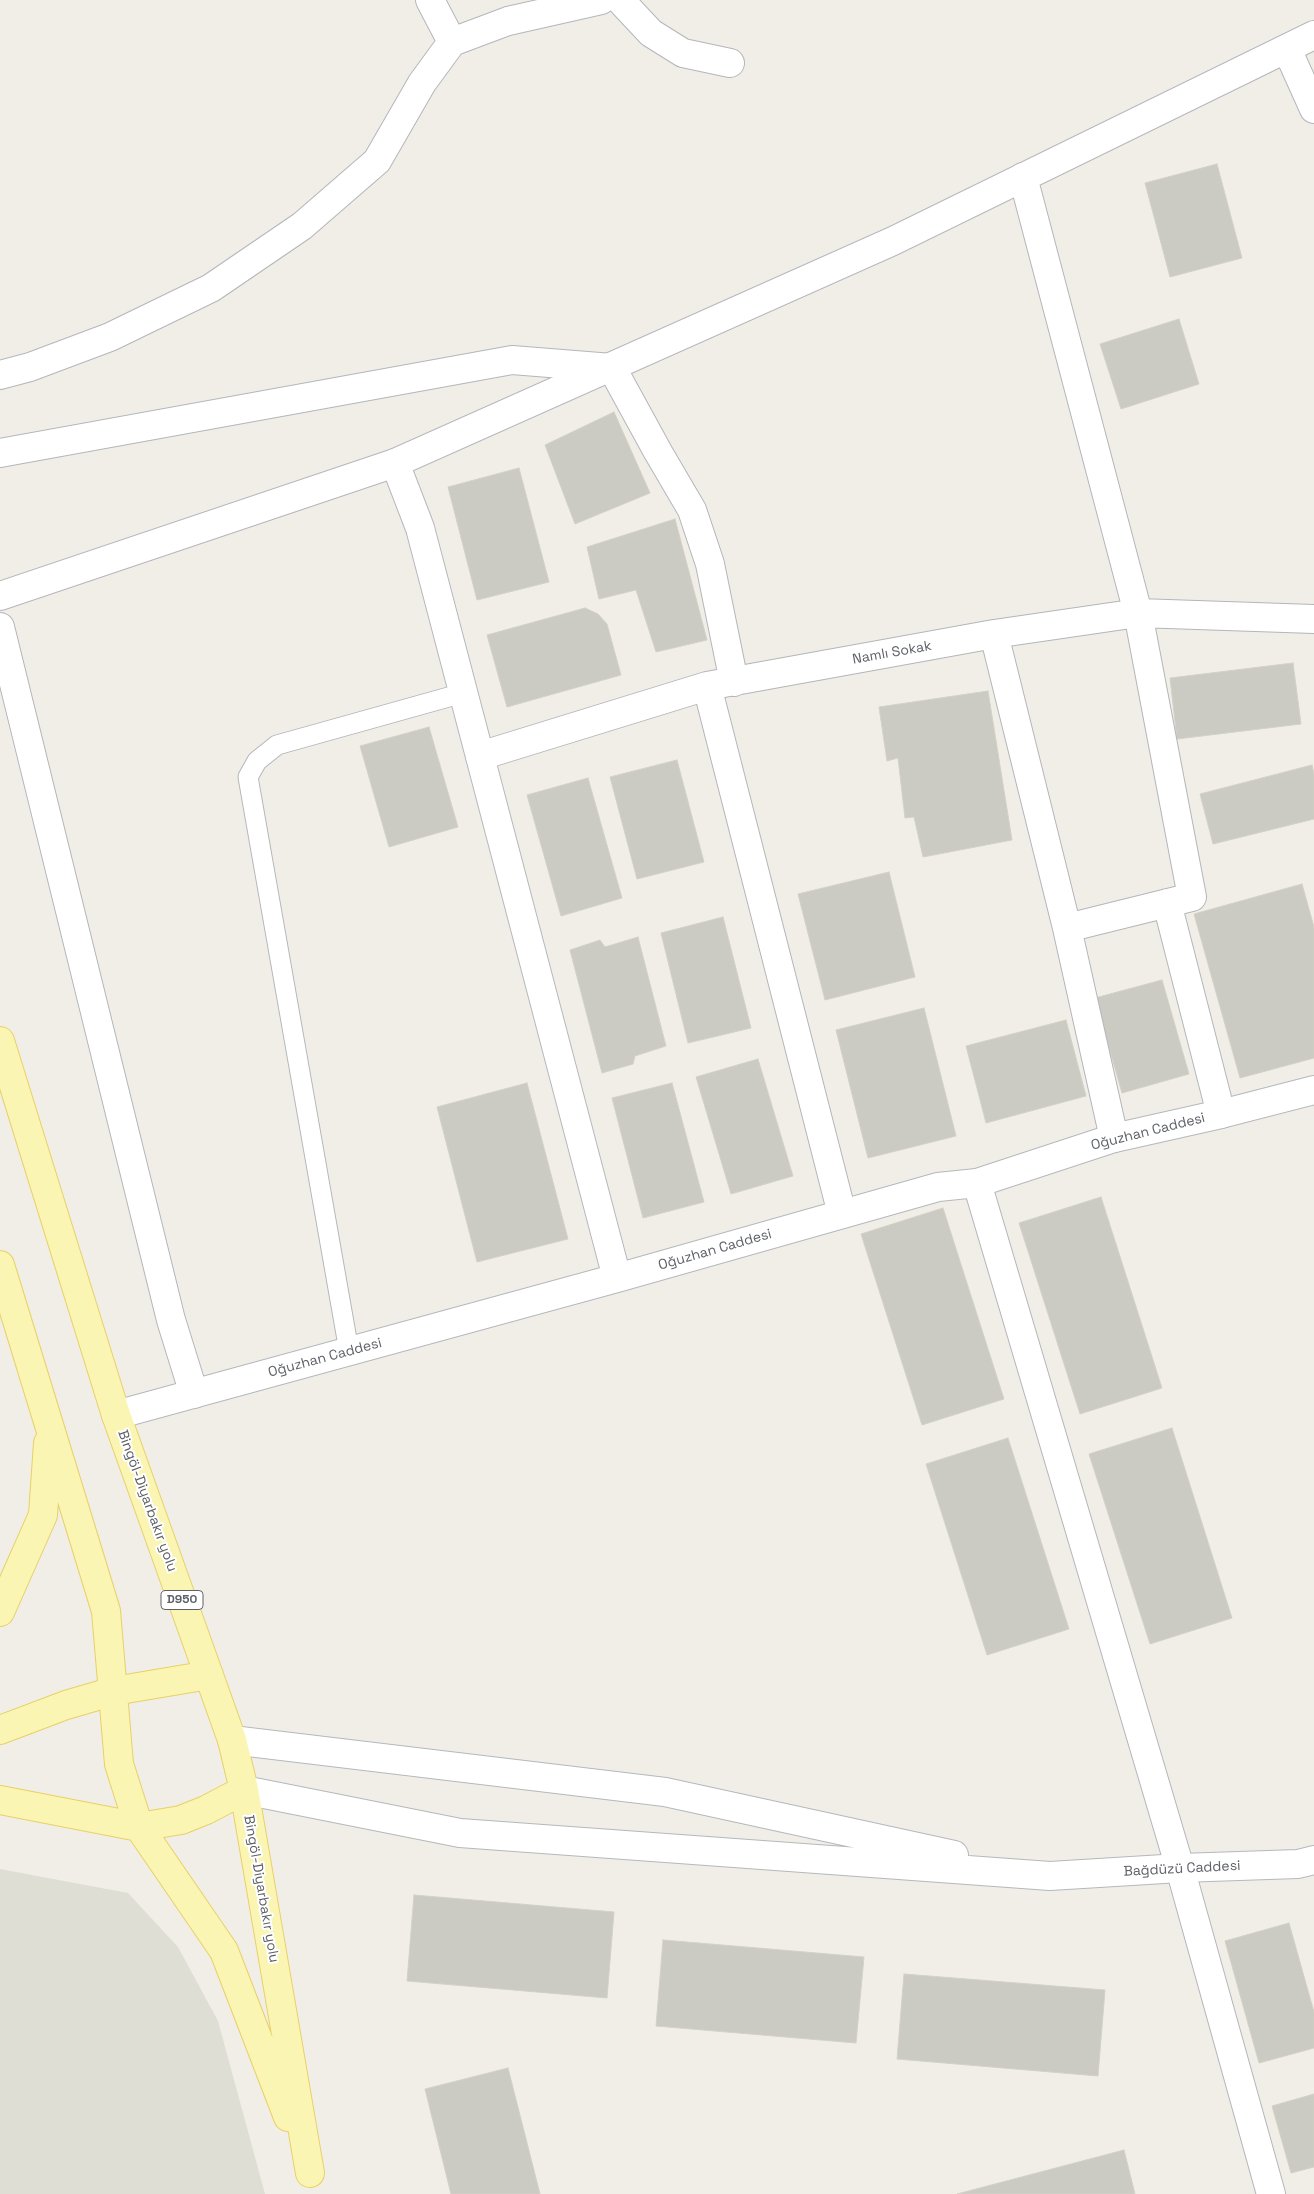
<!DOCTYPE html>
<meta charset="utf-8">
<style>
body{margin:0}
canvas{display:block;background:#f0eee7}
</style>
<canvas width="1314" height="2194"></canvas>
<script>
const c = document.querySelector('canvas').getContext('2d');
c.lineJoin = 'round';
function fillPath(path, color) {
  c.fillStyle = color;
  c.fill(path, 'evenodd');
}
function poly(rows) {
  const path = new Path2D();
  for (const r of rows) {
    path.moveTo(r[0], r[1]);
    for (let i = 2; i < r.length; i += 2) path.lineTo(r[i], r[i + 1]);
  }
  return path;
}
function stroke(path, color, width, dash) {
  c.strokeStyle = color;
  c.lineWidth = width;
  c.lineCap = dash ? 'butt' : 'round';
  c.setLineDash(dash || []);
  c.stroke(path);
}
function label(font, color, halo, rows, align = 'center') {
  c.font = font + ' "Space Grotesk",sans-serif';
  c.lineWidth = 4;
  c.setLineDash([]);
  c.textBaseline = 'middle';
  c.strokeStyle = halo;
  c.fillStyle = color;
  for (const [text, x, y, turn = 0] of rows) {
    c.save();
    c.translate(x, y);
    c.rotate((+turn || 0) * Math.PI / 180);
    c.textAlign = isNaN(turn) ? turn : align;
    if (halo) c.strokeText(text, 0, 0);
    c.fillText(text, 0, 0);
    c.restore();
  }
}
const education = poly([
 [0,1869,128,1893,178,1947,218,2021,265,2194,0,2194]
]);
const building = poly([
 [1217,164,1242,258,1170,277,1145,183,1217,164],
 [1179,319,1199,384,1121,409,1100,344,1179,319],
 [614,412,650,493,575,524,545,445,614,412],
 [519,468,549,582,477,600,448,487,519,468],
 [675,519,707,640,656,652,636,590,599,599,587,547,675,519],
 [585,608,598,614,607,624,621,675,507,707,487,635,585,608],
 [1293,663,1301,724,1177,739,1170,678,1293,663],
 [988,691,1012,840,923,857,914,817,905,818,898,758,887,761,879,707,988,691],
 [429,727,458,827,389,847,360,746,429,727],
 [677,760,704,862,637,879,610,777,677,760],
 [1312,765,1314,774,1314,819,1213,844,1200,794,1312,765],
 [588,778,622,898,561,916,527,795,588,778],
 [889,872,915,977,825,1000,798,894,889,872],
 [1302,884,1314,927,1314,1058,1240,1078,1194,914,1302,884],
 [723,917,751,1028,688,1043,661,933,723,917],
 [638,937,666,1046,635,1056,633,1064,602,1073,570,950,600,940,605,947,638,937],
 [1162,980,1189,1074,1122,1093,1095,998,1162,980],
 [924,1008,956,1136,868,1158,836,1030,924,1008],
 [1066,1020,1086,1096,986,1123,966,1046,1066,1020],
 [758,1059,793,1176,731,1194,696,1077,758,1059],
 [527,1083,568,1239,477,1262,437,1107,527,1083],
 [672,1083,704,1202,643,1218,612,1098,672,1083],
 [1101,1197,1162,1388,1080,1414,1019,1223,1101,1197],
 [943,1208,1004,1399,922,1425,861,1234,943,1208],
 [1172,1428,1232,1618,1150,1644,1089,1454,1172,1428],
 [1008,1438,1069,1629,987,1655,926,1464,1008,1438],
 [414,1895,614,1912,607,1998,407,1981,414,1895],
 [1289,1923,1314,2012,1314,2048,1259,2063,1225,1941,1289,1923],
 [663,1940,864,1957,856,2043,656,2026,663,1940],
 [904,1974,1105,1990,1098,2076,897,2059,904,1974],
 [508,2068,540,2194,451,2194,425,2089,508,2068],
 [1314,2094,1314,2167,1291,2173,1272,2106,1314,2094],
 [1124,2150,1135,2194,957,2194,1124,2150]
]);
const lane = poly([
 [349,1351,248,777,257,761,277,745,463,693]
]);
const street = poly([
 [430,0,452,42],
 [620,0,651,33,683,53,730,63],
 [1287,49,1314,109],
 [1023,177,1138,613,1192,897,1067,928],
 [0,375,30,367,110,337,211,288,302,226,377,161,422,83,452,42,508,21,601,0],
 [0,453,512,360,612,368,658,452,692,510,710,564,734,682],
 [0,596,395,463],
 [0,627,171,1320,194,1394],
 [994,634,1067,928,1114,1138],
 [707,686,842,1214],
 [480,756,707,686,994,634,1138,613,1314,619],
 [1167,903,1221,1114],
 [977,1183,1180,1868,1271,2194]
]);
const secondary = poly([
 [617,1278,420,528,395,463,893,241,1314,35],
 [116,1415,617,1278,938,1187,977,1183,1114,1138,1221,1114,1314,1090],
 [232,1740,665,1792,954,1855],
 [244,1790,460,1833,1050,1876,1180,1868,1298,1864,1314,1860]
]);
const primary = poly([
 [0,1041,116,1415,232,1740,244,1790,310,2173],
 [0,1265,106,1611,119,1764,139,1827,224,1951,288,2117],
 [0,1612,43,1515,48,1443],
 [0,1730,66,1705,114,1691,209,1675],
 [0,1800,139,1827,181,1820,206,1810,244,1790]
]);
const shields = [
 [182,1600,42]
];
const shieldNames = [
 ["D950",182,1600]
];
const streetNames = [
 ["Namlı Sokak",892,653,-10],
 ["Oğuzhan Caddesi",1148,1132,-14],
 ["Oğuzhan Caddesi",715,1250,-16],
 ["Oğuzhan Caddesi",325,1358,-15],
 ["Bingöl-Diyarbakır yolu",147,1501,70],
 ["Bağdüzü Caddesi",1182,1869,-3],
 ["Bingöl-Diyarbakır yolu",261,1889,80]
];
fillPath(education, '#dfded5');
fillPath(building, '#cbcac3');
stroke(building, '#d4d1c6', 1);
stroke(lane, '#b4b6bb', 21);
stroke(street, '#b4b6bb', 30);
stroke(secondary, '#b5b8bd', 30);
stroke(primary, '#e9d066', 30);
stroke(lane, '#fff', 19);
stroke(street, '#fff', 28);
stroke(secondary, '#fff', 28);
stroke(primary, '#faf5b2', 28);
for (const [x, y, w] of shields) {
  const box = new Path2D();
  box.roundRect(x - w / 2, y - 9.5, w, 19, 4);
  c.fillStyle = '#fff';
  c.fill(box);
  stroke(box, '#5e6166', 1);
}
label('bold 12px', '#5e6166', null, shieldNames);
label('14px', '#5e6166', '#fff', streetNames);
</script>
